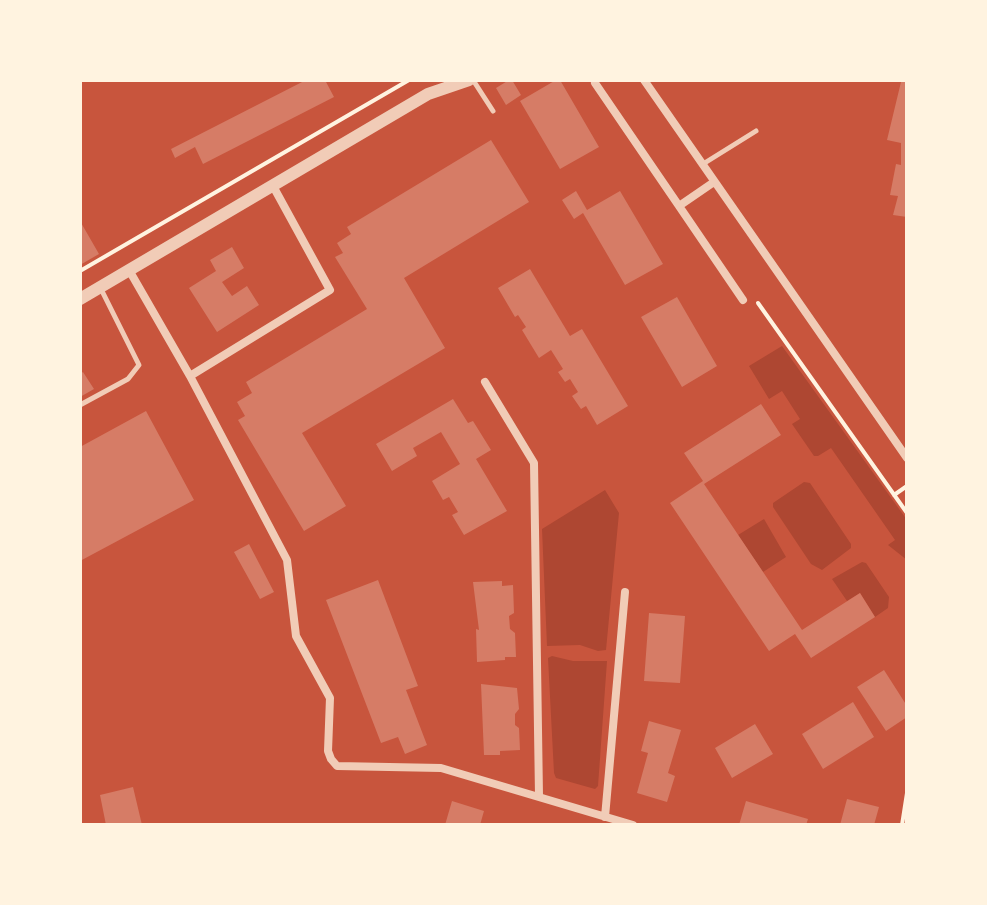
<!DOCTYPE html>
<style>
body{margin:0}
#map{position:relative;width:987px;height:905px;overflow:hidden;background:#c8553d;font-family:Literata,serif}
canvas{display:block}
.frame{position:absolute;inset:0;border:82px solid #fff3e0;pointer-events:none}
</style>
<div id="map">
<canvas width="987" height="905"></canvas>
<div class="frame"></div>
</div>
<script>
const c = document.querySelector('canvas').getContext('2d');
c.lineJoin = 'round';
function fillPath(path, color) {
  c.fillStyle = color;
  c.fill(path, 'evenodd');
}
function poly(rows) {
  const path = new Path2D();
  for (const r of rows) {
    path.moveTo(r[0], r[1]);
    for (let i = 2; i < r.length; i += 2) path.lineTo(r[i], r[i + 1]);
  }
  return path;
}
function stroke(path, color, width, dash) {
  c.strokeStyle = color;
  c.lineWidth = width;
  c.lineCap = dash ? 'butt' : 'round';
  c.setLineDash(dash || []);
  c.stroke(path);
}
const green = poly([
 [782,346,907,520,907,560,888,545,895,540,831,448,818,456,814,456,792,424,800,419,782,391,769,399,749,366],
 [804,482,810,483,851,544,851,548,822,570,811,564,773,507,773,503],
 [605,490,619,513,606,650,598,651,580,645,547,646,542,529],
 [764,519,786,557,763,572,738,535],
 [862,562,866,563,889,597,888,608,875,617,860,593,847,601,832,579],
 [552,656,573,661,607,661,598,786,595,789,556,778,554,773,548,658]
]);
const building = poly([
 [306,80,325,80,334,97,203,164,195,147,175,158,171,149],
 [509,80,512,80,521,95,506,105,496,88],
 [556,80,560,80,599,147,560,169,520,101],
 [907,80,907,217,893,215,898,196,890,195,896,164,901,165,901,143,887,140,901,82],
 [491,140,529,202,404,278,445,348,302,433,346,506,304,531,238,420,245,416,237,402,252,393,246,382,367,309,335,257,343,253,337,243,351,234,347,227],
 [576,191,587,210,620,191,663,264,625,285,583,213,574,219,562,200],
 [80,221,99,254,80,265],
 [232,247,244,268,222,282,232,296,247,286,259,305,217,332,189,288,216,271,210,260],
 [530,269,570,336,582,329,628,406,597,425,586,406,581,409,572,396,578,392,570,379,565,382,558,372,563,369,551,350,539,358,522,330,526,327,518,315,515,317,498,288],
 [677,297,717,366,682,387,641,317],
 [83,372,94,389,80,397,80,374],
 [453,399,468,423,473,421,491,450,476,459,507,511,464,535,452,515,458,512,449,497,443,500,432,481,460,464,441,432,413,448,417,456,392,471,376,444],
 [761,404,781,435,704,484,802,630,860,593,875,617,811,658,795,634,769,651,670,503,703,481,684,453],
 [146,411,194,500,80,561,80,447],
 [249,544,274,592,260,599,234,552],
 [378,580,418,686,406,690,427,745,405,754,398,737,381,743,326,600],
 [502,581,502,586,513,585,514,613,509,616,510,629,515,633,516,657,505,657,505,660,477,662,476,629,479,630,473,582],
 [649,613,685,616,680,683,644,681],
 [884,670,907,706,907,717,886,731,857,687],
 [481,684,517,688,519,709,515,714,515,725,519,728,520,750,500,751,500,755,484,755],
 [853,702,874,737,823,769,802,734],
 [649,721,681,730,668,773,675,776,667,802,637,793,648,753,641,751],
 [755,724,773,754,732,778,715,748],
 [133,787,142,825,106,825,100,795],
 [847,799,879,807,874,825,840,825],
 [452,801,484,811,480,825,445,825],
 [746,801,808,819,806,825,739,825]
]);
const path = poly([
 [80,271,409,80],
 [758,303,907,513],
 [894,495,907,486],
 [902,825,907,793]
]);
const service = poly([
 [473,80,493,111],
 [703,164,756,131],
 [80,405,128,379,139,365,100,287]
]);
const minor = poly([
 [644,80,907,458],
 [595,83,679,206],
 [714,182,679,206,743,300],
 [273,186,330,290,190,376,287,560,296,636,330,698,328,751,331,759,337,766,441,768,633,825],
 [129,270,190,376],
 [485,382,534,463,539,796],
 [605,817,625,592]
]);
const tertiary = poly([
 [80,299,428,94,469,80]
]);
fillPath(green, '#ae4732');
fillPath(building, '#d67c66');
stroke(path, '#fff3e0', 4);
stroke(service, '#f1ccb7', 5);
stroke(minor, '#f1ccb7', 8);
stroke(tertiary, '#f1ccb7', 12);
</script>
